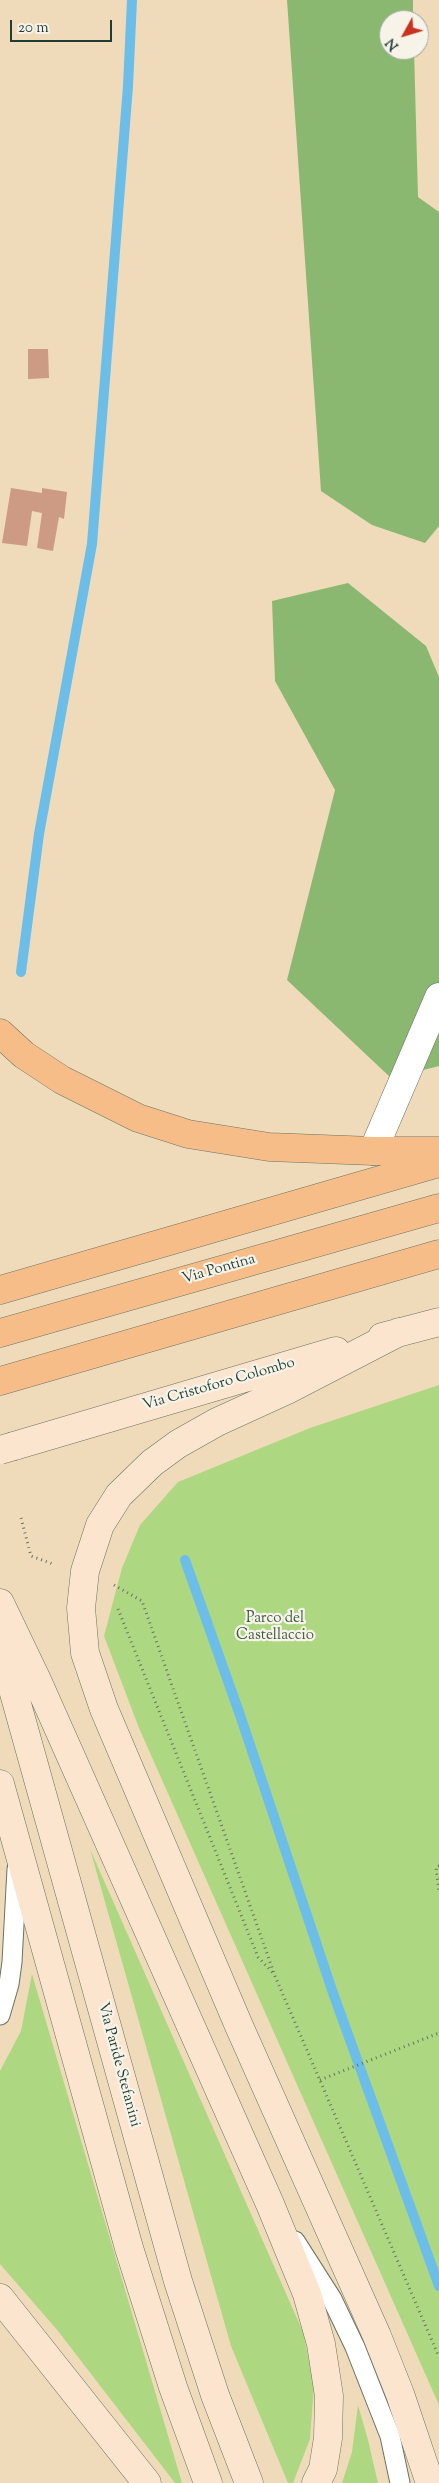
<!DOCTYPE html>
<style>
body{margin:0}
#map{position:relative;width:439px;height:2483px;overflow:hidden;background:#efdbb9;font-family:"Sorts Mill Goudy",serif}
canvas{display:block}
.north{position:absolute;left:379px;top:10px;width:50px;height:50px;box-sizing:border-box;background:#f7f3e8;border:1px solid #a1aaa0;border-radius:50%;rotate:231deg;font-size:14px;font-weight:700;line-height:20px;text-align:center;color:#1f3d34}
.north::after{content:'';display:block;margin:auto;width:18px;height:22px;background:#c8321e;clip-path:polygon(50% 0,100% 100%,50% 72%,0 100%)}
.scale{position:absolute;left:10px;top:20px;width:102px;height:22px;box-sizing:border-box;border:2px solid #1f3d34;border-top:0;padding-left:6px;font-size:15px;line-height:18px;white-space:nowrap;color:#1f3d34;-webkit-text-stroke:4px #f7f3e8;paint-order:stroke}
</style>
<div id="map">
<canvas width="439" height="2483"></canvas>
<div class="north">N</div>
<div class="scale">20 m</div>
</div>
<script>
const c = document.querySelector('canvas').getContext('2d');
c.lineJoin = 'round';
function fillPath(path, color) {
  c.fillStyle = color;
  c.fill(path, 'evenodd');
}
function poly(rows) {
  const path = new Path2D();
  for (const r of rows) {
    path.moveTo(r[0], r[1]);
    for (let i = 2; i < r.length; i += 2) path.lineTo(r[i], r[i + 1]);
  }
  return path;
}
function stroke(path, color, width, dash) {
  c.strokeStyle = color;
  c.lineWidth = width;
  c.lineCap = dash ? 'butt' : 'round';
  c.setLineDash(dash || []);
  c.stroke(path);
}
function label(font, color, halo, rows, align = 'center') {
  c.font = font + ' "Sorts Mill Goudy",serif';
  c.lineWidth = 4.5;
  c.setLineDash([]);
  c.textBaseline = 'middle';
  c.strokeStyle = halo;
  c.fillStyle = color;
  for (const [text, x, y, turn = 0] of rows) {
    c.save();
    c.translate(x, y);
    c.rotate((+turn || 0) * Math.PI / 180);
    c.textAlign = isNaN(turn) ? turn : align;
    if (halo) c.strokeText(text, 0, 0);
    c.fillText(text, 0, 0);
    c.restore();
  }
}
const green = poly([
 [439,1385,439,2405,139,1728,104,1636,122,1568,140,1525,178,1482,310,1428],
 [90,1849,303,2332,314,2385,310,2439,293,2483,288,2483,231,2346],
 [32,1974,182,2483,175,2483,58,2331,0,2264,0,2071,21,2031],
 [358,2405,368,2440,378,2483,342,2483,352,2452]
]);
const forest = poly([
 [287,0,413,0,413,20,389,20,389,50,414,50,418,197,439,212,439,526,425,543,372,525,321,491],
 [348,583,426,646,439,677,439,1066,391,1078,287,980,335,790,275,681,272,601]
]);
const stream = poly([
 [21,972,39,834,92,544,128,86,132,0],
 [185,1560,240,1715,333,1993,439,2286]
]);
const building = poly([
 [28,349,48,349,49,378,28,379],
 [11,488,42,493,42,488,67,492,64,519,59,517,53,551,37,548,42,513,32,511,27,546,2,543]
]);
const path = poly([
 [21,1518,31,1556,53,1564],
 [114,1585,142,1601,275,1976,439,2357],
 [118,1609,258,1957,274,1974],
 [439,1866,436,1867,439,1892],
 [320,2080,439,2033]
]);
const lane = poly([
 [0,2015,9,1984,12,1962,17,1869],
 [295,2241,332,2299,355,2347,390,2436,400,2483]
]);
const street = poly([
 [373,1151,439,997]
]);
const secondary = poly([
 [399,1332,287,1390,217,1422,178,1444,152,1463,119,1495,100,1525,85,1571,81,1608,85,1653,104,1709,239,2026,377,2336,400,2394,430,2483],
 [382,1337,439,1322],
 [14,1446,336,1351],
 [0,1603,36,1678,270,2204,307,2294,321,2344,329,2396,328,2438,323,2469,316,2483],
 [0,1643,178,2281,215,2395,249,2483],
 [0,1784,129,2248,173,2387,208,2483],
 [0,2298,147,2483]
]);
const highway = poly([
 [0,1033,24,1055,62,1080,138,1118,188,1134,269,1147,373,1151,439,1151],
 [0,1290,439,1163],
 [0,1333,439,1208],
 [0,1381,439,1254]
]);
const secondaryBridge = poly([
 [0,1450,14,1446]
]);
const streetNames = [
 ["Via Pontina",219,1270,-16],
 ["Via Cristoforo Colombo",219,1385,-16],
 ["Via Paride Stefanini",118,2065,75]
];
const parkNames = [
 ["Parco del",275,1619],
 ["Castellaccio",275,1636]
];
fillPath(green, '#aed782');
fillPath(forest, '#8ab870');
stroke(stream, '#6cbee8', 10);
fillPath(building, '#cd9a84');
stroke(lane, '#687463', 21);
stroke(street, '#687463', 29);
stroke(secondary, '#687463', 29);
stroke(highway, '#687463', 29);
stroke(path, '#687463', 3, [1, 4]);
stroke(lane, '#fff', 19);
stroke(street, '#fff', 28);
stroke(secondary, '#fce5cf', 28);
stroke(highway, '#f7bd88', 28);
stroke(secondaryBridge, '#687463', 29, []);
stroke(secondaryBridge, '#fce5cf', 28);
label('15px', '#1f3d34', '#f7f3e8', streetNames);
label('15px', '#3c5c44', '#f7f3e8', parkNames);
</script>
